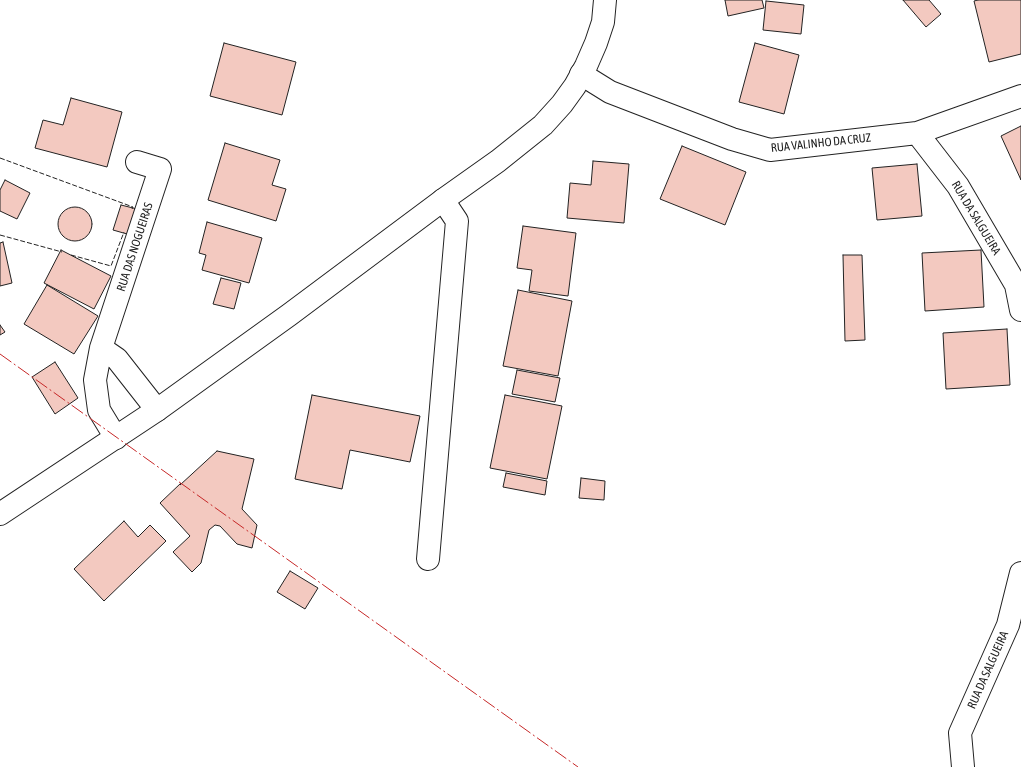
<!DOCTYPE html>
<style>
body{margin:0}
canvas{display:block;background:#fff}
</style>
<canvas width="1021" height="767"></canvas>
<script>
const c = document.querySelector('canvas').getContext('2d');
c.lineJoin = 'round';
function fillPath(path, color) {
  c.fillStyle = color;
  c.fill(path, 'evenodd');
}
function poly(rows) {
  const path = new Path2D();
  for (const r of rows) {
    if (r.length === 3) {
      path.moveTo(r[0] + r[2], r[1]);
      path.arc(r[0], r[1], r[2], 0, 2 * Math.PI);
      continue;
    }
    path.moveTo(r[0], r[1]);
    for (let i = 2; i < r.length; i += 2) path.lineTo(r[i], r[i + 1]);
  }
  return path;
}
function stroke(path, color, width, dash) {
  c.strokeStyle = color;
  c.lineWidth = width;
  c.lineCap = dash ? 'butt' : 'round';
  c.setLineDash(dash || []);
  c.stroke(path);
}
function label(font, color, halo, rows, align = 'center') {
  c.font = font + ' "Asap Condensed",sans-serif';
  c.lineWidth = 3;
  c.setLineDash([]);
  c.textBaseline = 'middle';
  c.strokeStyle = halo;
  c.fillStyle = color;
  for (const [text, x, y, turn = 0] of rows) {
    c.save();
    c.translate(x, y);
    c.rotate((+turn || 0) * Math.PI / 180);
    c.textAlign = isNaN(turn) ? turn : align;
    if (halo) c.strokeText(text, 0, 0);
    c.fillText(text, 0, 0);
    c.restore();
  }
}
const building = poly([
 [725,0,762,0,764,8,728,16,725,0],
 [903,0,929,0,941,14,926,27,903,0],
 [978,0,1021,0,1021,54,989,62,974,1,978,0],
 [766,1,804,5,801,34,763,30,766,1],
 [224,43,296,62,282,115,210,96,224,43],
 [755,43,799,55,784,114,739,102,755,43],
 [71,98,122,112,107,167,35,148,43,120,63,125,71,98],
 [1021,126,1021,180,1001,136,1021,126],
 [225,143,280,160,272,185,286,189,276,221,208,200,225,143],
 [682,146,746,172,725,225,660,199,682,146],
 [593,161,629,164,624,223,567,218,570,183,591,185,593,161],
 [917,164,922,216,877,220,872,168,917,164],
 [5,180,30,193,17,219,0,211,0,190,5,180],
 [121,205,141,210,134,236,113,230,121,205],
 [75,224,17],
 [207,222,262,238,249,283,202,270,206,255,199,253,207,222],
 [523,226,576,233,568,296,529,291,532,270,517,268,523,226],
 [3,242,12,283,0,286,0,243,3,242],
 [61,250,111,276,94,309,44,283,61,250],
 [981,250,984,307,925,311,922,253,981,250],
 [843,255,862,255,865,340,845,341,843,255],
 [221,278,241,283,234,309,213,304,221,278],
 [47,285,98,316,74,354,24,324,47,285],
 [518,290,572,301,558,376,503,366,518,290],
 [0,325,5,332,0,335,0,325],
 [1007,329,1010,385,946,389,943,333,1007,329],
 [55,362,78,398,55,414,32,377,55,362],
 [517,370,560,378,555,402,512,394,517,370],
 [312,395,420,416,410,462,350,450,342,489,295,479,312,395],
 [505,395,562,406,547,479,490,468,505,395],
 [217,451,254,459,242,509,257,525,252,548,237,544,220,526,215,525,209,530,201,563,192,572,173,552,190,536,160,503,181,483,180,485,217,451],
 [506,473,547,481,545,495,503,487,506,473],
 [581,478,605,481,604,500,579,498,581,478],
 [124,521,138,537,150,525,166,541,104,601,74,569,124,521],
 [290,571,318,588,305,609,277,592,290,571]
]);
const street = poly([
 [581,74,610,92,732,139,770,150,917,133,1021,96],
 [917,133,958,186,1016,285,1021,310],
 [101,348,117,359,157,410],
 [116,438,99,410,95,380,101,348,160,169,137,162],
 [428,559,457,221,443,200],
 [963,767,960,733,1008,625,1021,573]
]);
const secondary = poly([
 [0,514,157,410,289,315,443,200,498,161,543,125,562,104,575,86,586,66,596,43,603,22,605,0]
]);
const fence = poly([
 [0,158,133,207,132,209],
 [0,235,62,252],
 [71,255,111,266,124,232]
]);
const power = poly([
 [0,354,578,767]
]);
const streetNames = [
 ["RUA VALINHO DA CRUZ",821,143,-6],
 ["RUA DA SALGUEIRA",976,218,59],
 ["RUA DAS NOGUEIRAS",135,247,-72],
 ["RUA DA SALGUEIRA",988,670,-66]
];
fillPath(building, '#f3c9c0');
stroke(building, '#222', 1);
stroke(street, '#222', 24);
stroke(secondary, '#222', 24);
stroke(street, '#fff', 22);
stroke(secondary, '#fff', 22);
stroke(fence, '#222', 1, [5, 2]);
stroke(power, '#c62828', 1, [14, 3, 2, 3]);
label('12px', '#222', '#fff', streetNames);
</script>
